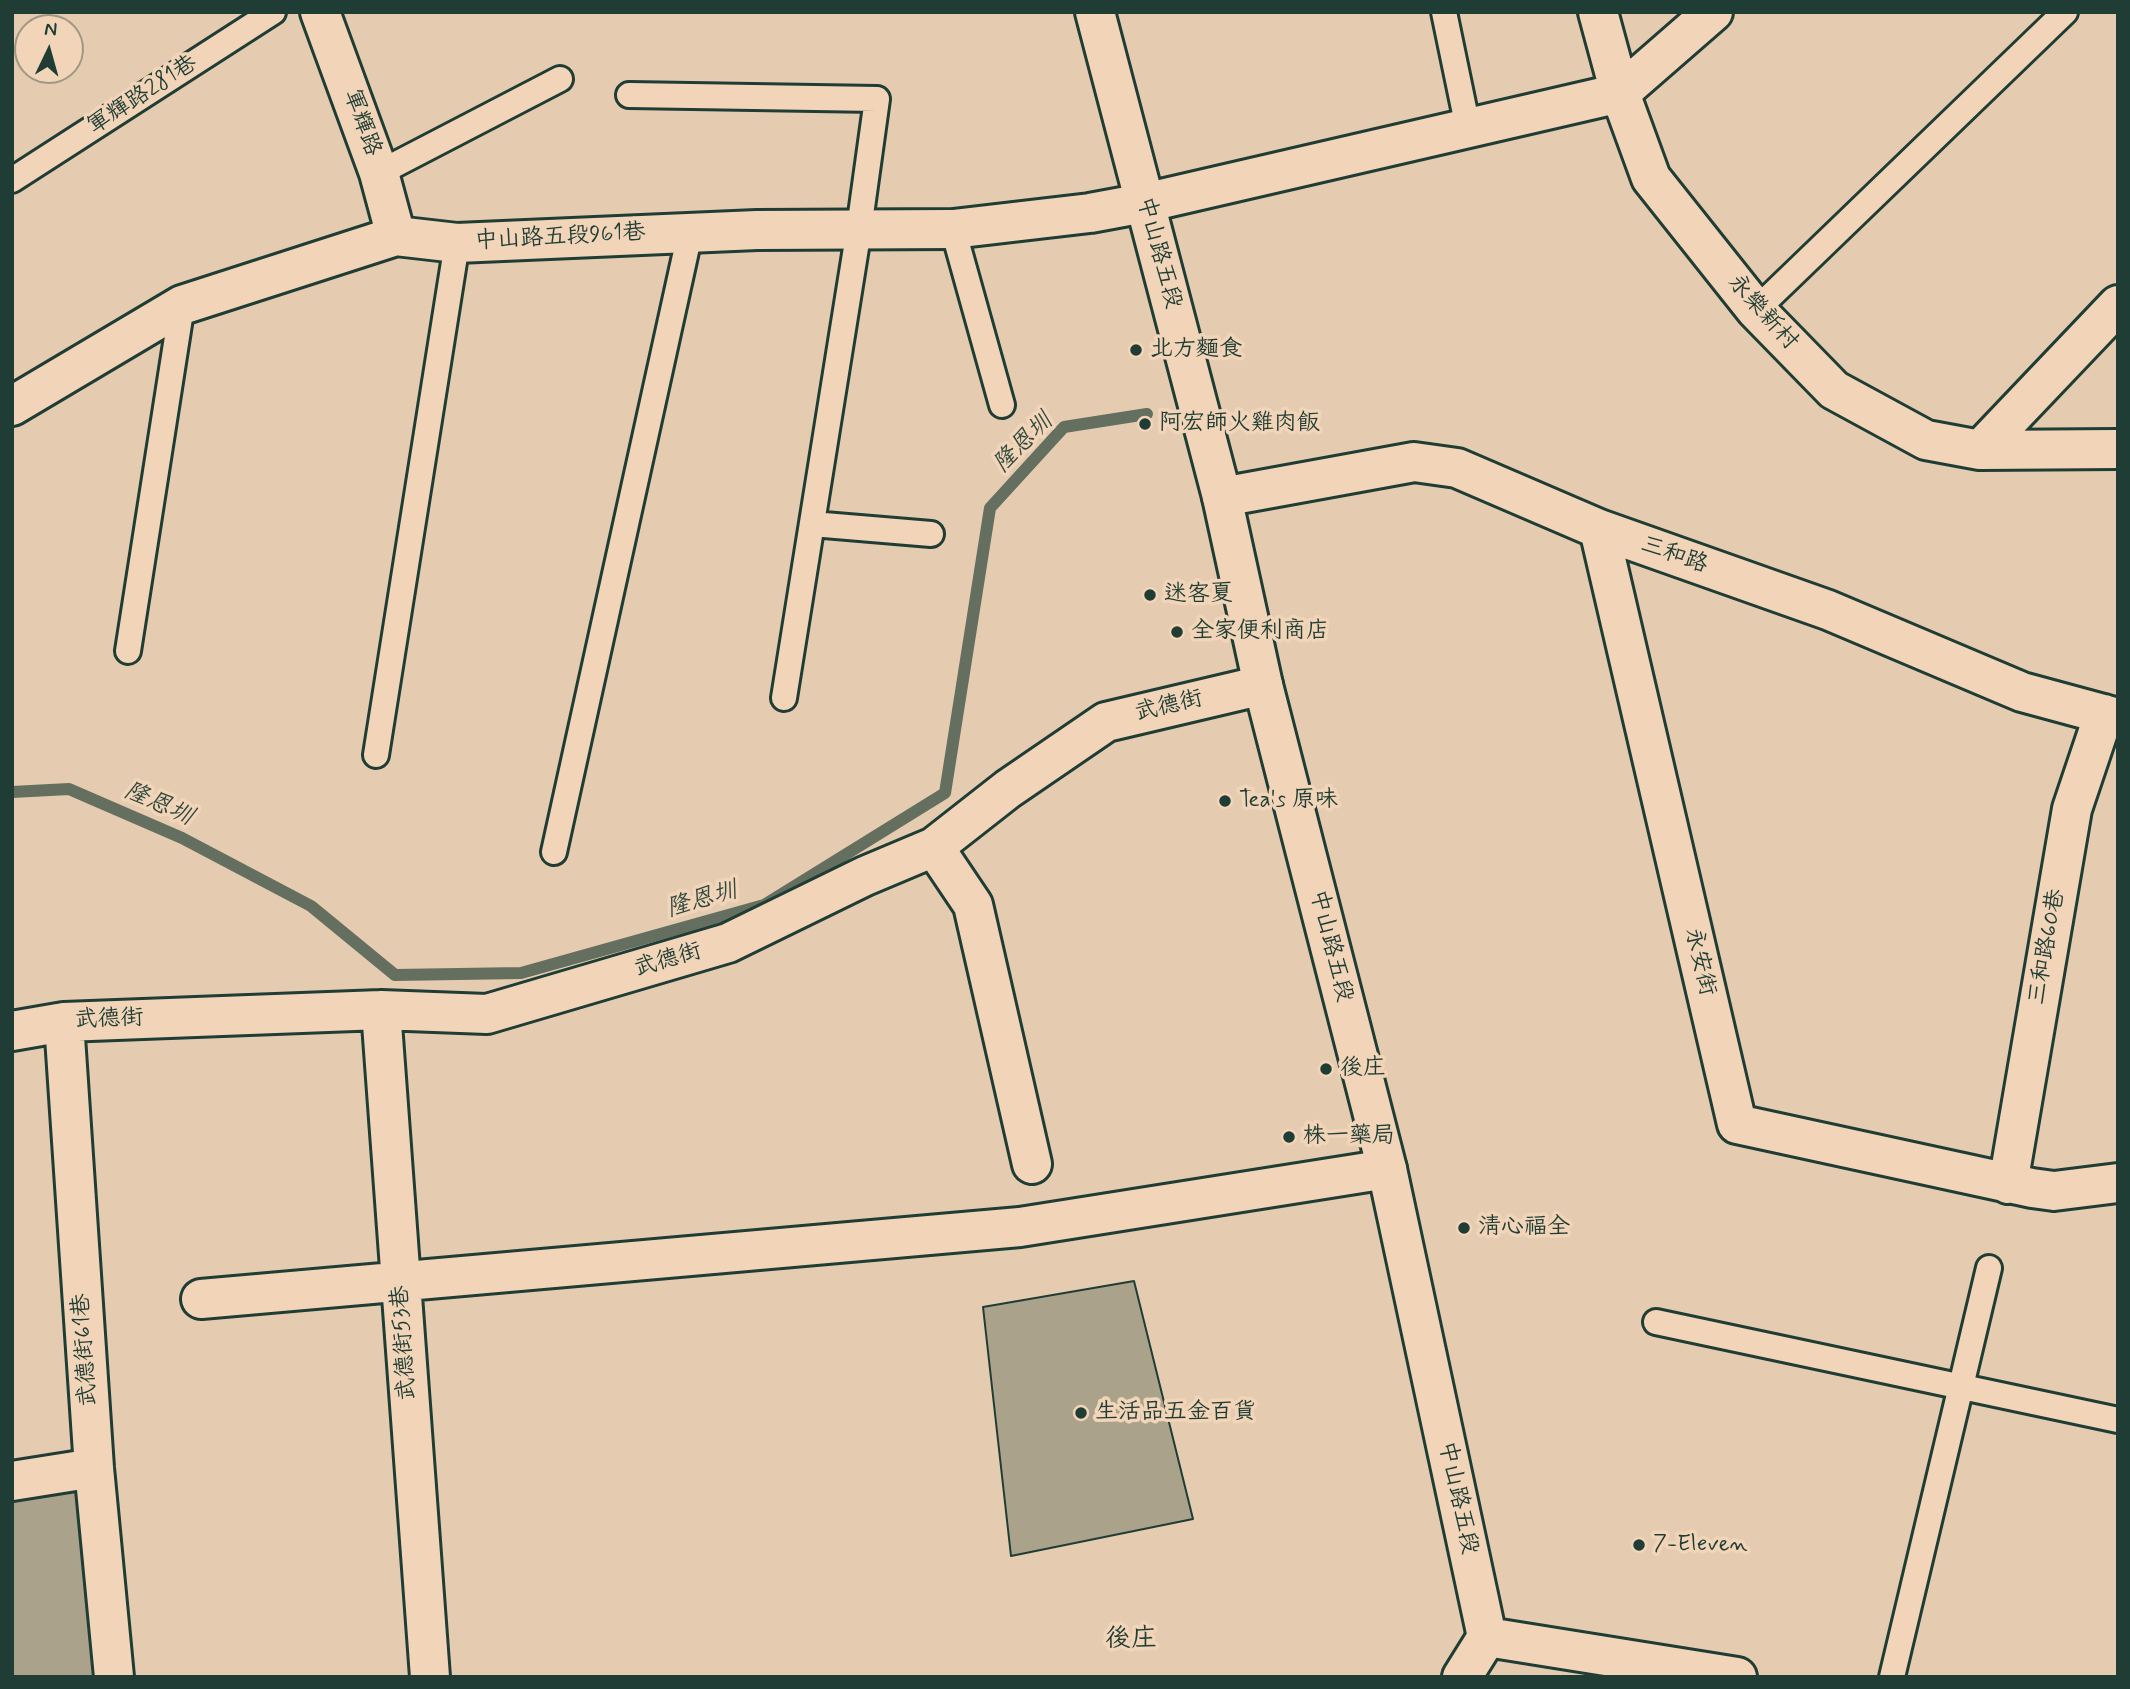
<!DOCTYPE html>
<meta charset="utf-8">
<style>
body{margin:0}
#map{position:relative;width:2130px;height:1689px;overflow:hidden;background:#e5ccb1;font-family:Mynerve,sans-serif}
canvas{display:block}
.frame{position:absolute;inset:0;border:14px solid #1f3d34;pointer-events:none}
.north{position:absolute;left:14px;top:14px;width:70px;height:70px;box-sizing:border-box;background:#f2d5b9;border:2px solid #9e9884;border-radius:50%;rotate:5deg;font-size:19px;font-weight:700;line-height:28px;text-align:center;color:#1f3d34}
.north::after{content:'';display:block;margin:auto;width:24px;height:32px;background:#1f3d34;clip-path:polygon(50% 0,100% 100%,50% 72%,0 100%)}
</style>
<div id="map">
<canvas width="2130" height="1689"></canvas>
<div class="frame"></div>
<div class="north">N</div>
</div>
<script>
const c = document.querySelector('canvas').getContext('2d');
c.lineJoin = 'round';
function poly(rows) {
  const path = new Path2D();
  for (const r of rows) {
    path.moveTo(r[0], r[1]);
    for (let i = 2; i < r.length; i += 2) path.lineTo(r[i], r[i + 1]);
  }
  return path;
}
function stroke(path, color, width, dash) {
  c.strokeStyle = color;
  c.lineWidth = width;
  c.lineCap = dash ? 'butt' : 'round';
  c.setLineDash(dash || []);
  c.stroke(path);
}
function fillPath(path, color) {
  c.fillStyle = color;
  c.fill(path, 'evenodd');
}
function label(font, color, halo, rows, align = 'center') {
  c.font = font + ' Mynerve,"LXGW WenKai TC",sans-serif';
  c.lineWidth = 7;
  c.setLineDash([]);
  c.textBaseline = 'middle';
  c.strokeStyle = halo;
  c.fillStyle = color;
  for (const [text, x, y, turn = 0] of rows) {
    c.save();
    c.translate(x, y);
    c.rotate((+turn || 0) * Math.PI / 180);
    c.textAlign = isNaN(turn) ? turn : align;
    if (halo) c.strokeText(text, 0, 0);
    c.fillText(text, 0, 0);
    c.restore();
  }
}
const stream = poly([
 [12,792,69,789,182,838,311,906,395,975,521,973,764,905,945,793,990,508,1064,427,1147,414]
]);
const building = poly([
 [1134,1281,1193,1519,1011,1556,983,1307,1134,1281],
 [78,1488,94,1677,12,1677,12,1493,78,1488]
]);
const lane = poly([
 [1444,12,1468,128],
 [629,95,877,99,859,229,784,698],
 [379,173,560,79],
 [12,180,273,12],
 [953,229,1002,405],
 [1756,310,2065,12],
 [812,524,931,534],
 [128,651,182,305],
 [376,755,457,243],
 [554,852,690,233],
 [1656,1322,2118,1420],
 [1892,1677,1989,1268]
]);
const street = poly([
 [320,12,379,173,396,236],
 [1598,12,1620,93,1651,178,1756,310,1834,390,1926,440,1980,450,2118,449],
 [12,406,182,305,396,236,457,243,757,230,953,229,1090,213,1144,203,1620,93,1713,12],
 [1980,450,2118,305],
 [1222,497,1414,462,1457,468,1599,529,1828,610,2022,692,2118,718],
 [1599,529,1737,1124,2032,1188,2054,1191,2118,1183],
 [934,847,973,905,1032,1164],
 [381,1010,430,1677],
 [64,1022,94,1468,114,1677],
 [12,1031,64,1022,381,1010,487,1014,728,943,865,876,934,847,1008,789,1106,722,1263,685],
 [2008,1184,2072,809,2104,714],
 [201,1299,1020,1227,1387,1169],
 [12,1481,94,1468]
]);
const secondary = poly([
 [1462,1677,1487,1637]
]);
const primary = poly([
 [1095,12,1222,497,1263,685,1387,1169,1487,1637,1737,1677]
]);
const markers = [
 [1136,350,7,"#1f3d34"],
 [1145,424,7,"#1f3d34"],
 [1150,595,7,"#1f3d34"],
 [1177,632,7,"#1f3d34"],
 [1225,801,7,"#1f3d34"],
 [1326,1069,7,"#1f3d34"],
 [1289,1137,7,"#1f3d34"],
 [1464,1228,7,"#1f3d34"],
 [1081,1413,7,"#1f3d34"],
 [1639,1545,7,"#1f3d34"]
];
const streetNames = [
 ["軍輝路281巷",143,96,-33],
 ["軍輝路",361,123,70],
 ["中山路五段961巷",560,238,-3],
 ["中山路五段",1158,253,75],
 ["永樂新村",1762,313,48],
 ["三和路",1674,556,19],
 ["武德街",1169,707,-13],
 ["中山路五段",1330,946,76],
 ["三和路60巷",2048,947,-80],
 ["武德街",668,961,-16],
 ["永安街",1699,962,77],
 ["武德街",109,1020,-2],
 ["武德街53巷",405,1343,-94],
 ["武德街61巷",86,1350,-94],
 ["中山路五段",1457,1498,78]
];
const poiNames = [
 ["北方麵食",1150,350],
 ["阿宏師火雞肉飯",1159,424],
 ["迷客夏",1164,595],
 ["全家便利商店",1191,632],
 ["Tea's 原味",1239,801],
 ["後庄",1340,1069],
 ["株一藥局",1303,1137],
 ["清心福全",1478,1228],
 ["生活品五金百貨",1095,1413],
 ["7-Eleven",1653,1545]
];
const waterNames = [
 ["隆恩圳",1024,444,-45],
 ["隆恩圳",158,805,24],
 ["隆恩圳",702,901,-16]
];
const quarterNames = [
 ["後庄",1131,1641]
];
stroke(stream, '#656f60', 12);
fillPath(building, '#aba28b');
stroke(building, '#1f3d34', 2);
stroke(lane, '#1f3d34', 30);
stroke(street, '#1f3d34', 44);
stroke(secondary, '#1f3d34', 44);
stroke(primary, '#1f3d34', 44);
stroke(lane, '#f2d5b9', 24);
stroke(street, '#f2d5b9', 38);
stroke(secondary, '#f2d5b9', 38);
stroke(primary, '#f2d5b9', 38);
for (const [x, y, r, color] of markers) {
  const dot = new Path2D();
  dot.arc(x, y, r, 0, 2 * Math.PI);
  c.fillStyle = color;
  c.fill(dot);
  stroke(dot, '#f2d5b9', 2.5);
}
label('23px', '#1f3d34', '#f2d5b9', streetNames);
label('23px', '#1f3d34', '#f2d5b9', poiNames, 'left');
label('italic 24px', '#314a3f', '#f2d5b9', waterNames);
label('26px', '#1f3d34', '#f2d5b9', quarterNames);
</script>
